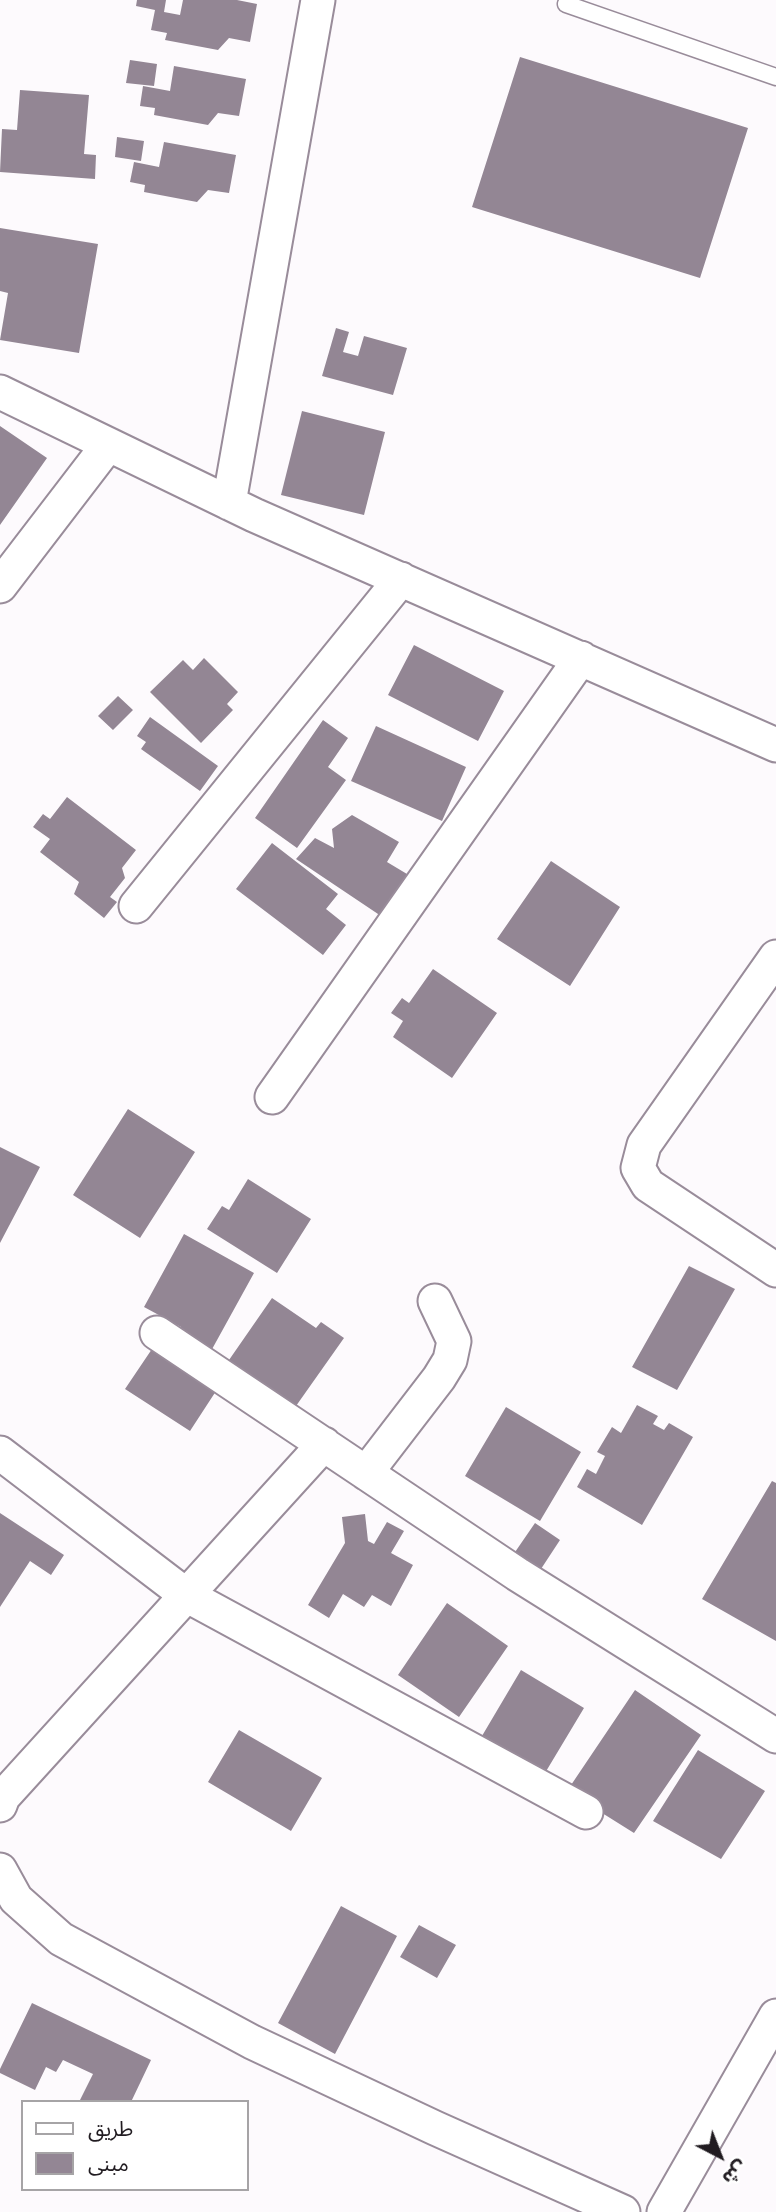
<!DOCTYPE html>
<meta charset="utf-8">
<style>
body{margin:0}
#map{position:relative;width:776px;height:2212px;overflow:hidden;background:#fdfafd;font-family:Overpass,"Noto Sans Arabic",sans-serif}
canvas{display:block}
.legend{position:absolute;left:21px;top:2100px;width:228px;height:91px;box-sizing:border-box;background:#fff;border:2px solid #a6a4a6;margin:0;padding:9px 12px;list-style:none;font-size:21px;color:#211c21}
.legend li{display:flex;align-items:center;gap:14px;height:35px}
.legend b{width:35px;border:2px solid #a6a4a6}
.north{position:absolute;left:685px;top:2121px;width:70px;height:70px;-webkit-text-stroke:5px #fff;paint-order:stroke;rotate:138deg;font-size:19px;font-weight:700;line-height:28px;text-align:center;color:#211c21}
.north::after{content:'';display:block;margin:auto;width:24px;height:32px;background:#211c21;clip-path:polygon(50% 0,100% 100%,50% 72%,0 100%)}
</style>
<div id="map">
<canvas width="776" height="2212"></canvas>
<ul class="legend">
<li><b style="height:9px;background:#fff"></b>طريق</li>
<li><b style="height:19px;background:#938694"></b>مبنى</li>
</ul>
<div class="north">ش</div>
</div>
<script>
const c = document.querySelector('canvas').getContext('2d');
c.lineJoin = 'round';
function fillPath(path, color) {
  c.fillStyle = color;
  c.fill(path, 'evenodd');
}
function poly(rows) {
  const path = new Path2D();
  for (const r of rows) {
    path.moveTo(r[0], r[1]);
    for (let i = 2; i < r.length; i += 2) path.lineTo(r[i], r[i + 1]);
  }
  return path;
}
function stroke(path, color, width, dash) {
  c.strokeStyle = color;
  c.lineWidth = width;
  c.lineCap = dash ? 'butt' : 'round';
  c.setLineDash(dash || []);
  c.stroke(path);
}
const building = poly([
 [137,0,166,0,164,12,180,15,183,0,237,0,257,4,250,42,229,38,218,50,165,40,167,33,151,30,155,10,136,6],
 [520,57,748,128,700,278,472,207],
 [130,60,157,64,154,86,126,83],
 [174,66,246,79,239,116,218,113,208,125,154,115,155,108,140,106,143,86,170,91],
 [20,90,89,95,84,154,96,155,95,179,0,172,2,129,17,130],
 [117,137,144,141,141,161,115,157],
 [164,142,236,155,229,193,208,190,197,202,144,192,145,185,130,182,134,162,159,167],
 [0,228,98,244,79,353,0,340,8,293,0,291],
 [336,328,349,332,343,352,358,356,364,336,407,348,393,395,322,376],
 [302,411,385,432,364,515,281,495],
 [0,426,47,458,0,525],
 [414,645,504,691,478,741,388,695],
 [204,658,238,692,227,704,233,710,201,743,150,692,183,660,193,670],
 [118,696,133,710,113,730,98,716],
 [150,717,218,766,200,791,141,749,146,742,137,736],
 [323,720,348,738,328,767,346,780,297,848,255,818],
 [376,726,466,767,442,821,351,781],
 [67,797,136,850,122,868,125,878,110,897,117,902,104,918,74,894,79,882,40,852,50,839,33,827,43,814,50,819],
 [352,815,399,842,387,862,412,877,381,916,296,859,315,838,334,848,332,829],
 [272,843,338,894,326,909,346,925,323,955,236,889],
 [551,861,620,907,570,986,497,939],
 [433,969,497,1013,452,1078,393,1037,403,1021,391,1013,402,998,409,1003],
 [128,1109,195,1152,140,1238,73,1195],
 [0,1147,40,1167,0,1243],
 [248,1179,311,1219,277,1273,207,1229,222,1206,229,1210],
 [184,1234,254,1273,211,1351,178,1333,181,1327,144,1307],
 [689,1266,735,1289,677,1390,632,1367],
 [272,1298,316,1328,321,1322,344,1338,296,1406,229,1360],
 [154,1346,218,1388,190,1431,125,1389],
 [637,1405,658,1416,653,1424,664,1430,669,1423,693,1437,642,1525,577,1487,587,1469,596,1474,605,1456,597,1452,612,1427,621,1433],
 [506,1407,581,1452,540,1521,465,1476],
 [772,1481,776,1483,776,1641,702,1599],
 [0,1513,64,1555,51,1575,30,1561,0,1607],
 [365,1514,368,1541,374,1544,387,1522,404,1531,391,1553,413,1565,391,1606,372,1595,364,1607,343,1594,329,1618,308,1605,345,1543,342,1517],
 [535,1523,560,1540,539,1572,513,1555],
 [447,1603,508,1646,459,1717,398,1675],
 [521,1670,584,1708,542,1778,479,1741],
 [635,1690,701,1735,634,1833,567,1791],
 [239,1730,322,1778,291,1831,208,1782],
 [698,1750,765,1791,721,1859,653,1821],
 [341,1906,397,1936,335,2054,278,2023],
 [419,1925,456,1945,437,1978,400,1957],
 [32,2003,151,2060,131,2102,79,2102,93,2074,63,2060,56,2072,46,2067,35,2090,0,2073,0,2069]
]);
const service = poly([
 [566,4,776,77]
]);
const minor = poly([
 [0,392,254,515,776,745],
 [229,503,318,0],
 [0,586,108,445],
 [136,906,401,579],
 [776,957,644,1145,638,1168,648,1185,776,1270],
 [272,1097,581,658],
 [157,1333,517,1574,776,1736],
 [0,1453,186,1595,586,1812],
 [366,1473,439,1378,450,1360,454,1341,435,1301],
 [0,1805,3,1797,324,1444],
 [0,1870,16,1899,61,1939,252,2042,435,2128,623,2212],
 [664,2212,776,2016]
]);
fillPath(building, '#938694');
stroke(service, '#998c9a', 19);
stroke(minor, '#998c9a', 37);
stroke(service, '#fff', 16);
stroke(minor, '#fff', 33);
</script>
